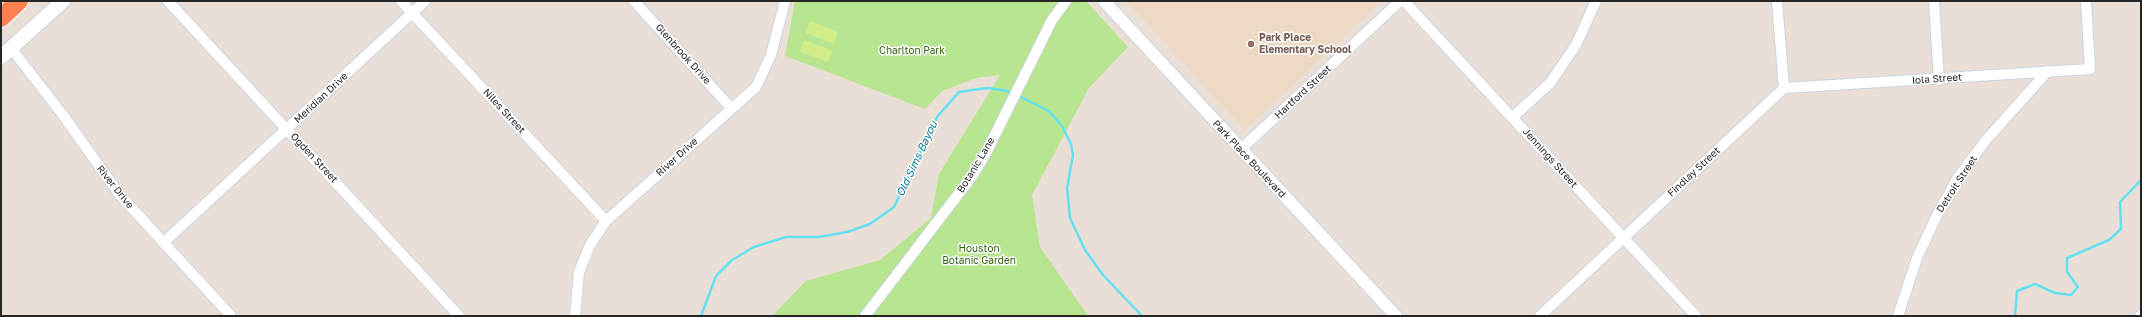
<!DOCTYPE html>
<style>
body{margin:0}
#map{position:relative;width:2142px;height:317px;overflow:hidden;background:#eadfd7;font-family:"Golos Text",sans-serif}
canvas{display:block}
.frame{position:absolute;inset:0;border:2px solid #262626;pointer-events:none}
</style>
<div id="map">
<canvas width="2142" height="317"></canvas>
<div class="frame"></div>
</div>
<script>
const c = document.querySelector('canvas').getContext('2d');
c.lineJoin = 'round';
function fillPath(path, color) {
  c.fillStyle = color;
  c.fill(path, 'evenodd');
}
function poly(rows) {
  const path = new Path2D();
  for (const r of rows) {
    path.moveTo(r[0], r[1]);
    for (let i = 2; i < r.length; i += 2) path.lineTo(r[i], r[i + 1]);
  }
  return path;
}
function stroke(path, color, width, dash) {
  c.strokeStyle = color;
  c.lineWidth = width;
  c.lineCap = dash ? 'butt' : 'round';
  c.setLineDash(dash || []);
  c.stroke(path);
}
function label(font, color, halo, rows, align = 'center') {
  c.font = font + ' "Golos Text",sans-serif';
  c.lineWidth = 3;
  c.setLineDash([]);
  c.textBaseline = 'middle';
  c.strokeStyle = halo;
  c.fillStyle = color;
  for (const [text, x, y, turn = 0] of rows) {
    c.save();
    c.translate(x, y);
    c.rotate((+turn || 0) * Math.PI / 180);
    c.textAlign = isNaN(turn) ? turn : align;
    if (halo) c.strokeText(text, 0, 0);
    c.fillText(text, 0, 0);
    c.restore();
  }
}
const education = poly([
 [1126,1,1375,1,1378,5,1245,130]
]);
const green = poly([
 [795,1,1086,1,1128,47,1089,88,1032,195,1040,247,1088,316,772,316,806,281,880,260,931,218,939,174,1000,75,976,78,942,91,925,109,785,56]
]);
const pitch = poly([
 [810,21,838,32,834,44,806,33],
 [804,40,833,51,828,62,800,52]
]);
const stream = poly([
 [1017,95,1049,111,1062,126,1071,144,1073,155,1067,188,1070,218,1085,250,1103,275,1142,316],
 [701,316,716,276,732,260,754,247,786,237,819,237,847,232,870,224,894,207,937,117,959,92,987,88,1003,90,1013,93],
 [2015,316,2017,291,2035,284,2055,293,2071,295,2078,287,2067,272,2067,258,2109,240,2121,229,2120,202,2141,180]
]);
const minor = poly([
 [168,1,459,316],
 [401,1,606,221],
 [634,1,731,108],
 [1404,1,1696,316],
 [1934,1,1939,80],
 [11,48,63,115,119,194,231,316],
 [1784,88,2090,69,2086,1],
 [1513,117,1550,83,1576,45,1596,1],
 [1240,150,1400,1],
 [163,243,425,1],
 [575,316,579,272,590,245,606,221,756,87,771,55,785,1],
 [865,316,973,175,987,151,1052,20,1066,1],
 [1540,316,1784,88,1777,1],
 [1898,316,1917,258,1936,217,1957,179,1986,140,2048,71],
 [2140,316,2141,316]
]);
const tertiary = poly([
 [1104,1,1396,316]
]);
const secondary = poly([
 [1,57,63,1]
]);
const motorway = poly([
 [1,18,19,1]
]);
const markers = [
 [1251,44,4,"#8d6e63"]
];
const educationNames = [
 ["Park Place",1259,38],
 ["Elementary School",1259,50]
];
const parkNames = [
 ["Charlton Park",912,51],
 ["Houston",979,249],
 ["Botanic Garden",979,261]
];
const streetNames = [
 ["Glenbrook Drive",683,54,48],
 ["Iola Street",1937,79,-4],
 ["Hartford Street",1303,92,-43],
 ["Meridian Drive",321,98,-43],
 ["Niles Street",504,111,47],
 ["River Drive",677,157,-42],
 ["Ogden Street",314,158,47],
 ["Jennings Street",1550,158,48],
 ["Park Place Boulevard",1249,159,47],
 ["Botanic Lane",976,165,-59],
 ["Findlay Street",1694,172,-43],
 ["Detroit Street",1957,184,-57],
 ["River Drive",115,187,51]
];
const waterNames = [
 ["Old Sims Bayou",917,159,-65]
];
fillPath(education, '#eedac4');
fillPath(green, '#b8e58f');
fillPath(pitch, '#d1ed8a');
stroke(stream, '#63e1f3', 2.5);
stroke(minor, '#ccd3e1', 12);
stroke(tertiary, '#ccd3e1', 14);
stroke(secondary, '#ccd3e1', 16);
stroke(motorway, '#fff', 20);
stroke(minor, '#fff', 10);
stroke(tertiary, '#fff', 12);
stroke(secondary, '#fff', 14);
stroke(motorway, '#ff814d', 18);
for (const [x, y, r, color] of markers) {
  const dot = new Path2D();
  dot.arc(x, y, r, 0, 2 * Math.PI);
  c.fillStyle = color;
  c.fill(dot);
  stroke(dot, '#fff', 1.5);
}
label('bold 10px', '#785e54', '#fff', educationNames, 'left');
label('10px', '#316515', '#fff', parkNames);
label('10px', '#262626', '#fff', streetNames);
label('italic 11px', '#077c9a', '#fff', waterNames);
</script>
